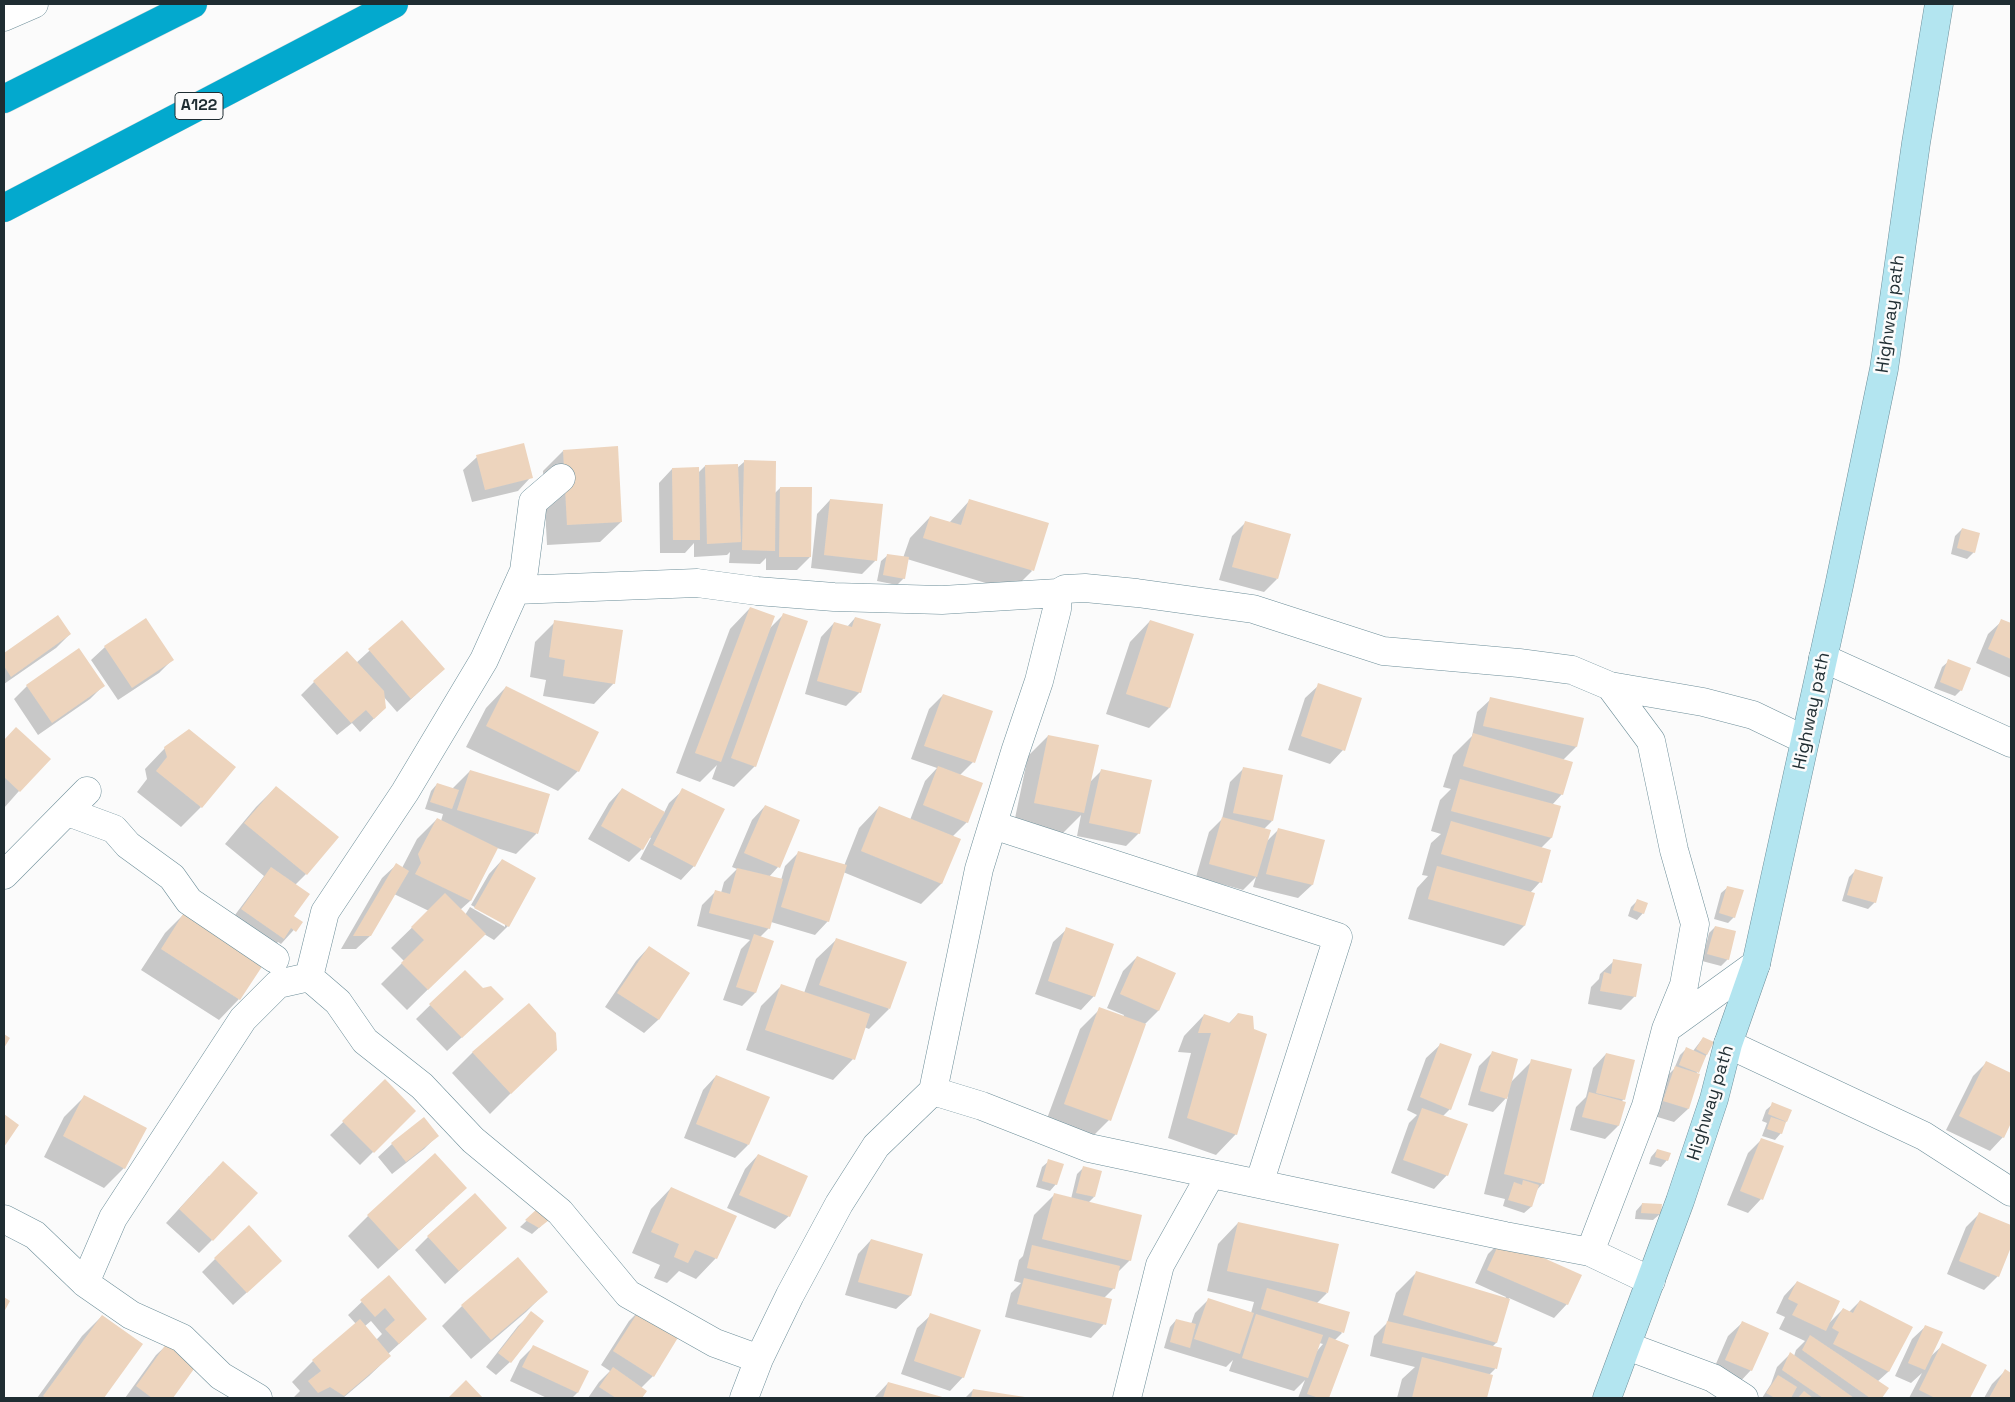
<!DOCTYPE html>
<style>
body{margin:0}
#map{position:relative;width:2015px;height:1402px;overflow:hidden;background:#fbfbfb;font-family:"Space Grotesk",sans-serif}
canvas{display:block}
.frame{position:absolute;inset:0;border:5px solid #1f2d32;pointer-events:none}
</style>
<div id="map">
<canvas width="2015" height="1402"></canvas>
<div class="frame"></div>
</div>
<script>
const c = document.querySelector('canvas').getContext('2d');
c.lineJoin = 'round';
function fillPath(path, color) {
  c.fillStyle = color;
  c.fill(path, 'evenodd');
}
function poly(rows) {
  const path = new Path2D();
  for (const r of rows) {
    path.moveTo(r[0], r[1]);
    for (let i = 2; i < r.length; i += 2) path.lineTo(r[i], r[i + 1]);
  }
  return path;
}
function stroke(path, color, width, dash) {
  c.strokeStyle = color;
  c.lineWidth = width;
  c.lineCap = dash ? 'butt' : 'round';
  c.setLineDash(dash || []);
  c.stroke(path);
}
function label(font, color, halo, rows, align = 'center') {
  c.font = font + ' "Space Grotesk",sans-serif';
  c.lineWidth = 5;
  c.setLineDash([]);
  c.textBaseline = 'middle';
  c.strokeStyle = halo;
  c.fillStyle = color;
  for (const [text, x, y, turn = 0] of rows) {
    c.save();
    c.translate(x, y);
    c.rotate((+turn || 0) * Math.PI / 180);
    c.textAlign = isNaN(turn) ? turn : align;
    if (halo) c.strokeText(text, 0, 0);
    c.fillText(text, 0, 0);
    c.restore();
  }
}
const shadow = poly([
 [563,451,621,522,600,542,547,545,543,471],
 [477,457,531,477,518,491,472,502,463,470],
 [744,462,774,494,780,488,810,557,797,570,766,570,766,558,760,564,729,563,730,552,727,555,694,557,694,543,685,553,660,553,659,483,672,469,697,474,705,466,737,468],
 [830,500,876,560,862,574,811,568,817,514],
 [970,500,1032,571,1012,591,907,559,904,578,897,585,877,581,881,561,888,555,903,558,910,538,930,517,949,523],
 [1245,523,1277,579,1264,592,1219,580,1232,536],
 [1962,529,1974,552,1967,559,1951,554,1955,536],
 [750,608,769,629,784,614,755,766,734,787,712,779,717,765,700,782,676,773,730,629],
 [58,617,70,634,56,648,4,684,4,654],
 [855,618,860,692,846,706,805,694,821,637,834,623,847,627],
 [402,621,444,669,397,712,383,696,385,708,360,732,352,723,337,735,301,695,314,682,356,663],
 [1150,621,1169,708,1149,728,1106,714,1130,642],
 [2002,621,2011,625,2011,678,1976,663,1988,634],
 [555,622,614,683,594,704,543,696,546,680,530,677,535,642],
 [105,647,172,660,159,673,118,700,91,660],
 [1949,661,1961,690,1955,696,1934,688,1942,667],
 [104,685,90,699,38,735,14,699,27,686],
 [1319,685,1343,750,1330,764,1288,750,1305,698],
 [506,687,578,771,558,791,466,747,486,708],
 [943,695,991,712,973,762,960,775,967,822,952,837,959,840,941,884,921,904,843,872,828,921,815,935,771,922,769,928,760,937,755,993,742,1006,723,1000,741,949,750,940,697,926,702,905,716,891,721,893,724,882,737,869,732,867,752,820,765,806,778,867,769,877,781,880,785,866,799,852,844,866,859,828,879,807,910,820,925,781,937,768,911,759,929,709],
 [1491,699,1583,719,1576,747,1563,760,1562,794,1552,805,1551,838,1541,848,1540,882,1530,893,1524,926,1504,946,1408,919,1417,888,1428,876,1422,875,1431,843,1441,834,1431,831,1440,800,1451,789,1443,787,1453,755,1472,736,1477,712],
 [16,729,19,791,4,808,4,741],
 [1048,736,1090,782,1101,771,1139,833,1126,846,1077,836,1081,815,1063,833,1014,823,1028,756],
 [165,748,201,807,181,827,137,792,147,779,145,769],
 [1244,768,1272,821,1263,830,1266,842,1278,830,1323,841,1312,885,1298,898,1253,887,1256,877,1243,890,1196,877,1209,832,1222,819,1230,782],
 [470,771,548,795,536,834,516,854,497,848,470,901,460,910,465,915,470,907,505,927,505,924,471,905,489,874,502,860,534,878,508,926,494,940,484,934,407,1010,381,984,404,961,391,948,429,911,394,894,370,936,356,949,341,949,382,878,396,865,402,868,417,839,437,819,441,821,443,814,425,809,431,791,437,784,452,789],
 [276,787,306,874,295,885,293,916,301,922,281,944,278,942,269,951,229,923,264,876,225,844,256,807],
 [622,789,664,813,669,803,683,790,694,866,681,880,640,859,651,838,649,837,642,849,629,862,588,839,609,803],
 [1856,870,1875,902,1868,909,1842,901,1849,877],
 [1728,887,1734,917,1728,923,1714,919,1721,893],
 [1638,900,1643,913,1637,920,1628,916,1631,907],
 [185,913,239,999,219,1020,141,970,165,933],
 [1715,927,1728,959,1721,966,1702,961,1709,933],
 [1067,929,1094,996,1081,1010,1035,994,1053,942],
 [837,939,889,1009,869,1029,864,1027,853,1059,833,1080,746,1050,761,1006,781,986,804,993,816,959],
 [649,947,689,973,658,1020,644,1033,605,1007,636,961],
 [1137,957,1174,974,1158,1011,1145,1024,1109,1120,1089,1140,1045,1124,1080,1029,1100,1009,1123,1017,1124,1015,1107,1008,1123,971],
 [1614,961,1635,996,1621,1010,1588,1004,1591,987,1599,979,1600,974],
 [465,971,483,990,489,1012,447,1051,416,1019],
 [529,1005,555,1049,490,1114,452,1073,472,1053],
 [1238,1014,1236,1134,1216,1155,1168,1138,1191,1053,1178,1052,1184,1036,1204,1015,1228,1024],
 [1703,1038,1713,1043,1696,1074,1699,1075,1688,1109,1674,1122,1651,1115,1662,1081,1674,1069,1680,1055,1686,1049,1693,1051],
 [1440,1045,1450,1109,1443,1116,1447,1175,1434,1189,1391,1173,1409,1123,1417,1115,1407,1110,1426,1058],
 [1492,1053,1511,1082,1532,1061,1543,1183,1536,1191,1531,1207,1524,1213,1503,1206,1505,1199,1484,1194,1508,1096,1493,1112,1468,1105,1479,1066],
 [1606,1054,1624,1099,1621,1102,1624,1102,1618,1126,1605,1139,1570,1130,1576,1107,1586,1097,1593,1068],
 [1986,1063,2011,1075,2011,1120,2003,1137,1990,1151,1946,1130,1973,1076],
 [716,1076,748,1145,735,1158,684,1138,703,1090],
 [385,1081,414,1111,360,1165,330,1135],
 [84,1097,124,1168,104,1188,44,1157,64,1117],
 [1773,1104,1786,1121,1781,1133,1775,1140,1762,1136,1767,1123,1762,1121,1766,1110],
 [437,1136,424,1149,392,1174,378,1157,392,1144],
 [1762,1139,1761,1199,1748,1213,1727,1205,1748,1153],
 [1657,1150,1667,1160,1661,1167,1649,1164,1651,1157],
 [758,1155,789,1216,775,1229,727,1208,745,1169],
 [1049,1161,1056,1184,1050,1191,1036,1187,1042,1167],
 [1083,1168,1094,1197,1088,1203,1130,1260,1118,1272,1114,1288,1104,1298,1104,1324,1091,1338,1005,1317,1011,1293,1021,1283,1014,1281,1019,1260,1023,1256,1034,1215,1054,1195,1071,1199,1077,1174],
 [209,1176,212,1240,199,1253,166,1223],
 [671,1188,716,1258,696,1279,679,1271,667,1283,654,1278,660,1265,632,1253,651,1209],
 [1642,1204,1660,1214,1653,1220,1635,1219,1636,1211],
 [445,1208,378,1269,348,1236,368,1216],
 [538,1210,541,1226,532,1234,520,1227],
 [1979,1214,2011,1226,2011,1243,1998,1276,1984,1290,1947,1274,1966,1227],
 [1238,1223,1327,1293,1316,1304,1342,1333,1335,1340,1348,1345,1327,1398,1298,1398,1305,1380,1294,1391,1229,1371,1233,1360,1226,1367,1164,1348,1170,1327,1176,1320,1191,1324,1195,1313,1208,1300,1251,1313,1254,1302,1207,1291,1218,1244],
 [1319,1343,1323,1344,1316,1352],
 [428,1237,492,1241,445,1284,415,1250],
 [871,1240,922,1255,910,1296,896,1309,845,1295,858,1254],
 [1501,1241,1567,1304,1554,1318,1509,1298,1496,1343,1492,1347,1500,1349,1495,1369,1489,1375,1491,1376,1486,1398,1397,1398,1402,1379,1415,1367,1370,1356,1374,1336,1387,1323,1396,1293,1417,1272,1505,1299,1506,1297,1475,1283,1488,1254],
 [215,1259,267,1274,233,1305,202,1272],
 [388,1277,412,1332,388,1354,390,1356,369,1376,343,1398,293,1398,300,1391,292,1382,313,1361,356,1324,348,1315],
 [371,1321,382,1334,376,1340,365,1326],
 [1797,1282,1829,1323,1843,1309,1849,1312,1860,1301,1911,1327,1888,1372,1877,1382,1887,1389,1880,1398,1762,1398,1771,1384,1777,1367,1790,1354,1794,1356,1796,1350,1805,1341,1779,1329,1785,1317,1776,1313,1784,1296],
 [546,1292,526,1312,471,1359,442,1326,462,1306],
 [642,1308,653,1376,641,1388,646,1392,641,1398,588,1398,599,1382,610,1371,601,1365,629,1321],
 [532,1313,510,1362,496,1375,486,1367,518,1326],
 [931,1315,963,1377,950,1391,901,1374,917,1328],
 [102,1316,142,1344,103,1398,37,1398,82,1336],
 [1742,1323,1751,1370,1738,1384,1712,1373,1728,1336],
 [1926,1326,1931,1356,1943,1345,1985,1366,1969,1398,1909,1398,1922,1373,1911,1383,1895,1376,1912,1339],
 [170,1342,197,1362,171,1398,125,1398,156,1355],
 [533,1347,587,1371,577,1393,572,1398,547,1398,510,1381,520,1360],
 [2005,1371,2011,1374,2011,1398,1984,1398,1992,1384],
 [888,1383,944,1398,874,1398],
 [973,1390,1024,1398,965,1398]
]);
const building = poly([
 [524,443,533,478,485,490,476,455],
 [618,446,622,522,567,525,563,450],
 [744,460,776,461,775,551,742,550],
 [738,464,741,542,707,544,705,465],
 [699,467,700,540,673,540,672,468],
 [780,487,812,487,811,557,779,557],
 [830,499,883,504,877,561,824,555],
 [969,499,1049,523,1034,571,923,538,930,516,961,525],
 [1245,521,1291,534,1278,579,1232,567],
 [1962,528,1980,533,1975,553,1957,548],
 [887,554,909,557,905,579,883,575],
 [750,607,775,616,721,762,695,753],
 [783,613,808,621,756,767,731,758],
 [58,615,71,634,11,677,4,666,4,653],
 [855,617,881,624,861,693,817,681,834,622,852,627],
 [146,618,174,660,132,688,104,646],
 [2001,619,2011,623,2011,659,1988,649],
 [402,620,445,669,411,699,368,649],
 [554,620,623,630,615,684,563,676,565,660,549,657],
 [1150,620,1194,634,1170,708,1126,694],
 [79,648,105,686,52,723,26,685],
 [347,651,384,691,386,708,374,719,366,710,351,723,313,681],
 [1948,659,1971,668,1962,691,1940,682],
 [1318,683,1362,698,1345,751,1301,736],
 [506,686,599,732,579,772,486,726],
 [943,694,993,711,975,763,924,746],
 [1490,697,1584,718,1577,747,1483,726],
 [16,727,51,759,20,792,4,777,4,740],
 [189,729,236,767,202,808,156,771,167,757,164,747],
 [1473,733,1573,762,1563,795,1463,766],
 [1048,735,1099,745,1084,813,1034,803],
 [938,766,983,783,968,823,923,805],
 [1243,767,1283,775,1273,821,1233,813],
 [1101,769,1152,780,1140,834,1089,823],
 [470,770,550,794,538,834,457,810],
 [1460,779,1561,806,1552,838,1451,811],
 [437,783,459,790,452,809,430,802],
 [276,786,339,837,307,875,244,823],
 [622,788,665,812,643,850,601,826],
 [682,788,725,809,695,867,653,845],
 [765,805,800,820,780,868,744,853],
 [879,806,961,839,942,884,861,851],
 [1222,817,1271,830,1257,877,1209,864],
 [437,818,498,848,471,901,415,874,421,863,418,854],
 [1451,821,1551,850,1542,883,1441,854],
 [1278,828,1325,840,1313,885,1266,874],
 [798,851,847,865,829,922,781,907],
 [502,859,536,878,509,927,474,908],
 [396,863,409,871,371,936,353,936],
 [1437,866,1535,893,1525,926,1428,899],
 [271,867,310,894,294,916,303,922,296,932,291,928,284,939,241,909],
 [737,868,783,879,770,929,709,913,715,890,730,894],
 [1855,869,1883,877,1876,903,1847,895],
 [1727,886,1744,890,1735,918,1719,913],
 [445,893,486,934,428,990,401,963,424,940,411,927],
 [1637,899,1648,903,1644,914,1633,910],
 [185,911,265,962,240,1000,161,949],
 [1715,926,1736,931,1729,960,1707,954],
 [1066,927,1114,944,1095,997,1048,981],
 [754,934,774,941,756,993,736,987],
 [836,938,907,962,890,1009,819,985],
 [649,946,690,973,659,1020,617,993],
 [1137,956,1176,973,1159,1011,1120,994],
 [1613,959,1642,964,1636,997,1600,991,1604,972,1611,974],
 [465,970,483,988,491,986,504,999,462,1038,429,1004],
 [781,984,870,1014,855,1060,765,1030],
 [529,1003,556,1033,557,1050,511,1094,472,1052],
 [1099,1007,1146,1024,1111,1121,1064,1104],
 [1238,1013,1253,1016,1254,1029,1267,1034,1237,1135,1187,1118,1211,1033,1198,1033,1204,1014,1230,1023],
 [4,1034,10,1038,4,1048],
 [1703,1037,1714,1042,1707,1055,1696,1049],
 [1440,1043,1472,1054,1451,1110,1420,1097],
 [1686,1047,1706,1056,1699,1073,1679,1065],
 [1492,1051,1518,1059,1507,1099,1480,1091],
 [1606,1053,1635,1060,1625,1100,1596,1093],
 [1531,1059,1572,1069,1544,1184,1504,1174],
 [1986,1061,2011,1073,2011,1123,2004,1138,1959,1116],
 [1675,1066,1700,1074,1689,1109,1663,1101],
 [716,1075,770,1097,749,1145,696,1124],
 [385,1079,416,1111,374,1153,342,1121],
 [1589,1092,1626,1102,1619,1126,1582,1117],
 [84,1095,147,1128,125,1169,63,1136],
 [1772,1102,1792,1110,1787,1122,1768,1114],
 [1422,1108,1468,1124,1448,1176,1403,1160],
 [4,1114,19,1125,4,1147],
 [424,1117,439,1136,406,1162,391,1143],
 [1771,1117,1786,1122,1782,1134,1767,1129],
 [1761,1138,1784,1146,1763,1200,1740,1191],
 [1657,1149,1671,1153,1668,1161,1655,1157],
 [435,1153,467,1188,399,1250,367,1215],
 [758,1154,808,1176,790,1217,739,1195],
 [1048,1159,1064,1164,1057,1185,1042,1181],
 [223,1161,258,1193,213,1241,179,1209],
 [1083,1166,1102,1171,1095,1197,1076,1193],
 [1523,1180,1539,1185,1532,1207,1508,1200,1514,1182,1522,1185],
 [671,1187,737,1216,717,1259,695,1250,688,1263,674,1257,679,1244,651,1232],
 [475,1193,507,1228,459,1271,427,1236],
 [1054,1193,1142,1215,1131,1261,1042,1239],
 [1642,1203,1662,1204,1661,1214,1641,1213],
 [538,1208,549,1220,539,1228,525,1220],
 [1979,1212,2011,1225,2011,1247,1999,1277,1959,1261],
 [1238,1222,1339,1244,1328,1293,1227,1271],
 [249,1225,282,1261,247,1293,214,1258],
 [871,1239,923,1254,911,1296,858,1282],
 [1501,1239,1582,1275,1568,1305,1487,1270],
 [1032,1245,1120,1266,1115,1289,1027,1268],
 [518,1257,548,1292,491,1340,461,1305],
 [1416,1271,1510,1299,1497,1343,1403,1315],
 [389,1275,427,1319,399,1344,385,1329,395,1320,385,1308,375,1317,360,1300],
 [1024,1278,1112,1299,1106,1325,1017,1304],
 [1797,1281,1840,1301,1826,1331,1792,1315,1798,1304,1788,1299],
 [1267,1288,1350,1312,1344,1333,1261,1309],
 [4,1297,10,1301,4,1312],
 [1208,1298,1254,1313,1240,1354,1194,1339],
 [1860,1300,1913,1327,1889,1372,1833,1344,1839,1332,1832,1328,1843,1308,1853,1313],
 [642,1306,682,1331,654,1377,613,1351],
 [531,1311,544,1321,511,1363,498,1353],
 [930,1313,981,1330,964,1378,914,1361],
 [1256,1314,1323,1335,1308,1378,1242,1358],
 [102,1315,143,1344,104,1398,46,1398,43,1396],
 [360,1319,391,1356,344,1396,330,1387,318,1393,308,1381,321,1371,312,1360],
 [1176,1319,1196,1324,1190,1348,1170,1342],
 [1387,1321,1502,1348,1497,1369,1382,1343],
 [1742,1321,1769,1333,1752,1371,1725,1360],
 [1925,1325,1943,1332,1925,1370,1908,1363],
 [1810,1335,1889,1388,1882,1398,1870,1398,1802,1350],
 [1329,1337,1349,1345,1329,1398,1319,1398,1307,1394],
 [169,1340,199,1362,173,1398,152,1398,136,1386],
 [1942,1343,1987,1365,1970,1398,1935,1398,1919,1390],
 [533,1345,589,1371,578,1393,522,1367],
 [1790,1352,1854,1398,1823,1398,1782,1370],
 [1422,1357,1493,1375,1487,1398,1412,1398],
 [613,1367,647,1391,642,1398,616,1398,599,1387],
 [2005,1369,2011,1373,2011,1398,1989,1398],
 [1778,1375,1797,1387,1791,1398,1775,1398,1766,1393],
 [466,1380,483,1398,448,1398],
 [888,1382,946,1398,883,1398],
 [973,1389,1025,1397,1025,1398,971,1398],
 [1804,1391,1813,1398,1798,1398]
]);
const street = poly([
 [4,17,34,4],
 [516,590,697,583,757,591,834,597,942,600,1058,593],
 [1823,658,2011,743],
 [1610,686,1651,741,1674,850,1695,924,1684,985,1666,1029],
 [68,812,114,829,128,845,172,877,189,901,275,959],
 [993,825,1338,937,1259,1184],
 [4,875,87,791],
 [309,977,325,912,405,792,484,660,524,571,533,502,561,478],
 [1728,1044,1924,1136,2011,1192],
 [933,1091,979,869,1015,752,1039,681,1057,609,1058,593,1065,589,1085,588,1137,593,1253,609,1383,651,1519,663,1572,670,1610,686,1703,702,1753,715,1805,740],
 [4,1219,35,1235,85,1283,131,1315,182,1338,221,1376,258,1398],
 [1590,1252,1646,1106,1666,1029,1756,964],
 [85,1283,113,1218,243,1019,278,984,309,977,338,1002,365,1041,422,1086,473,1140,560,1212,628,1294,715,1343,759,1359],
 [1627,1346,1713,1378,1744,1398],
 [744,1398,759,1359,790,1295,839,1204,876,1146,933,1091,982,1106,1089,1148,1505,1236,1590,1252,1651,1281],
 [1127,1398,1160,1265,1211,1174]
]);
const secondary = poly([
 [1607,1398,1680,1201,1714,1099,1728,1044,1756,964,1839,586,1884,369,1916,143,1939,4]
]);
const highway = poly([
 [4,99,193,4],
 [4,208,394,4]
]);
const shields = [
 [199,106,48]
];
const shieldNames = [
 ["A122",199,106]
];
const streetNames = [
 ["Highway path",1891,314,-82],
 ["Highway path",1812,711,-78],
 ["Highway path",1711,1103,-73]
];
fillPath(shadow, '#0003');
fillPath(building, '#edd4bd');
stroke(street, '#6d8e99', 29);
stroke(secondary, '#6d8e99', 29);
stroke(highway, '#d7d9da', 29);
stroke(street, '#fff', 28);
stroke(secondary, '#b3e5f0', 28);
stroke(highway, '#03a9ce', 28);
for (const [x, y, w] of shields) {
  const box = new Path2D();
  box.roundRect(x - w / 2, y - 13.5, w, 27, 4);
  c.fillStyle = '#fbfbfb';
  c.fill(box);
  stroke(box, '#1f2d32', 1);
}
label('bold 16px', '#1f2d32', null, shieldNames);
label('18px', '#1f2d32', '#fbfbfb', streetNames);
</script>
